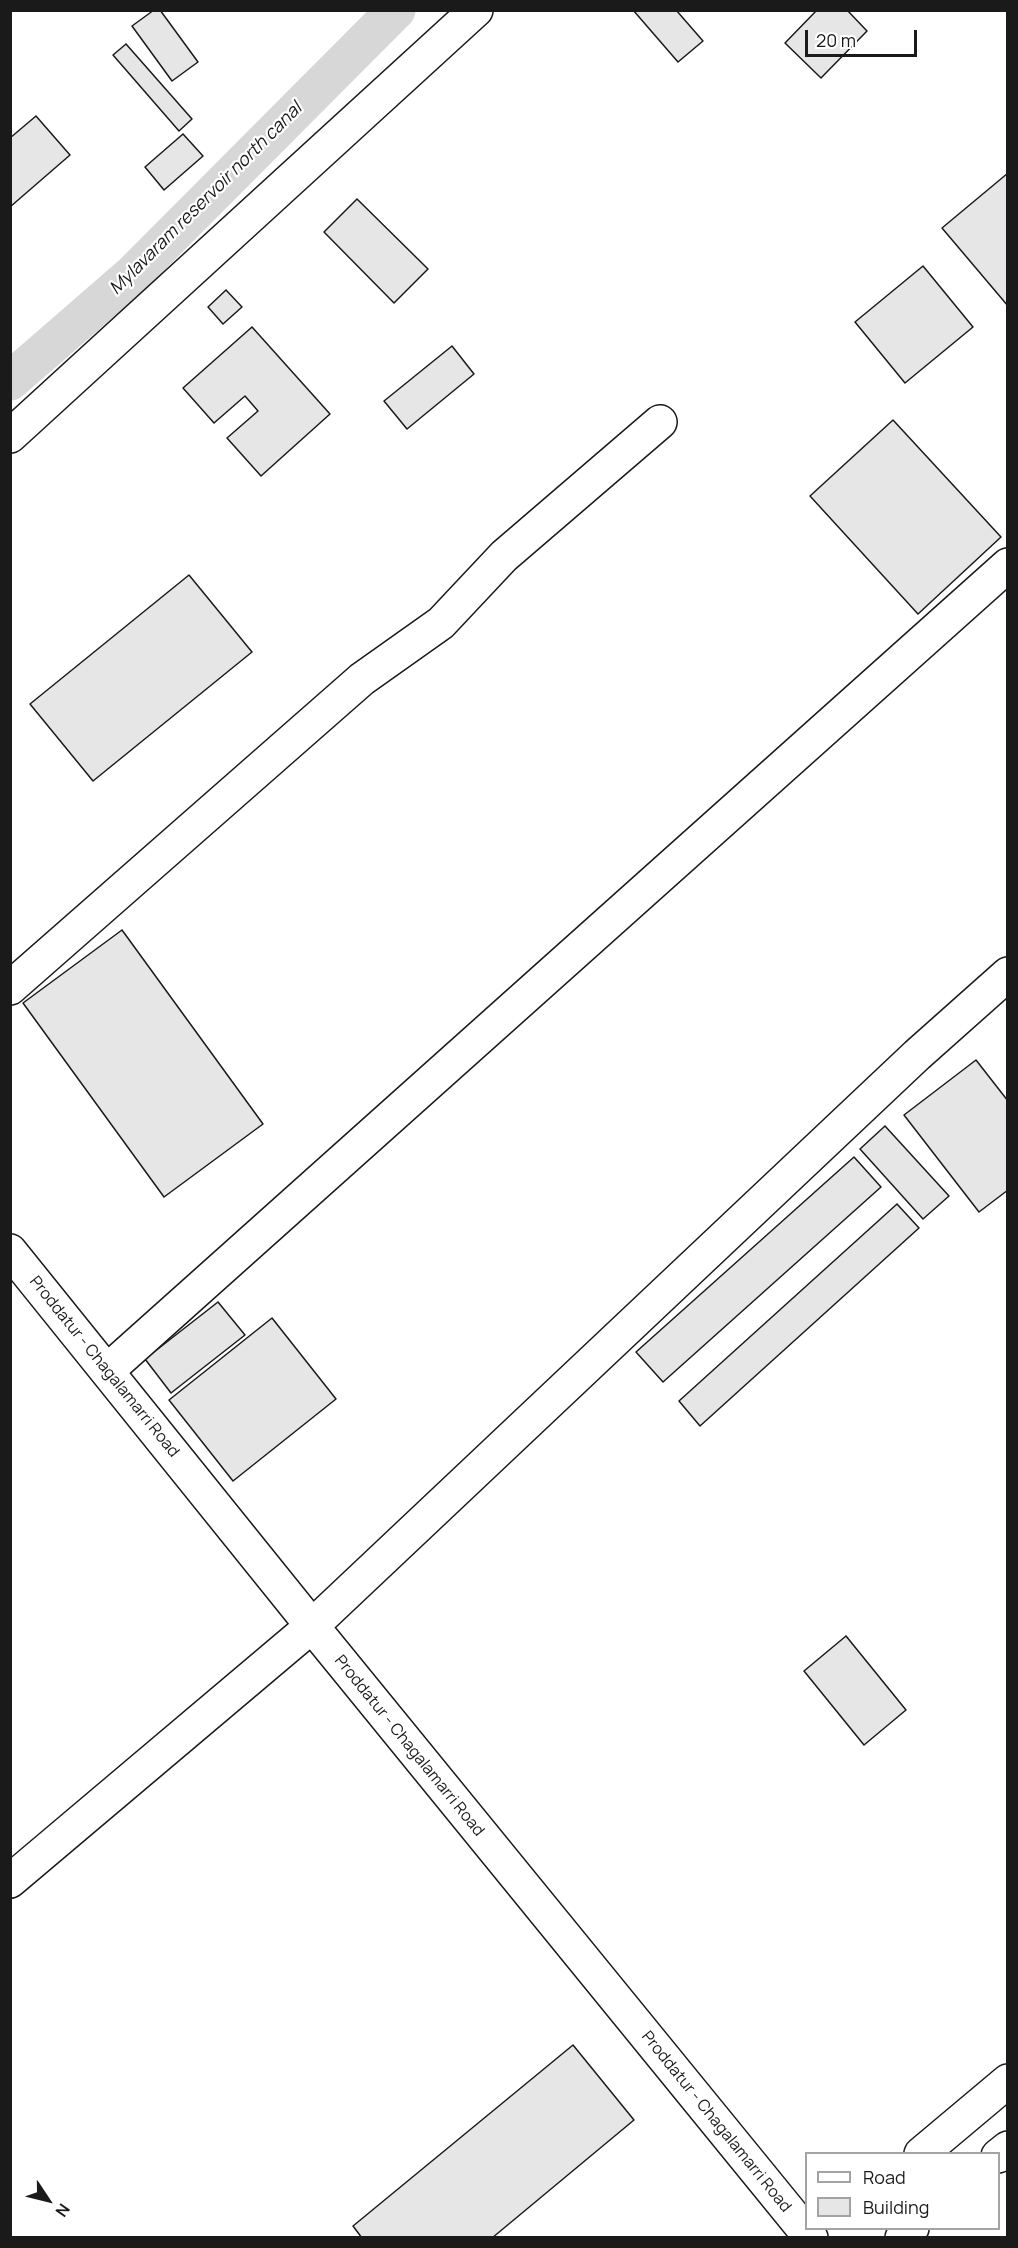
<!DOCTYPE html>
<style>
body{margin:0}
#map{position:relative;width:1018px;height:2248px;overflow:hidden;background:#fff;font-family:Manrope,sans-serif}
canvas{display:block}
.frame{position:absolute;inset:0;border:12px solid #1a1a1a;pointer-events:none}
.legend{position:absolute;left:805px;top:2152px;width:195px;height:78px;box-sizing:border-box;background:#fff;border:2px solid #a3a3a3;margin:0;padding:8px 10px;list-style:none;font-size:18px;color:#1a1a1a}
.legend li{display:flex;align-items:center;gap:12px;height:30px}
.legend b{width:30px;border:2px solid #a3a3a3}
.north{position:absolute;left:18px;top:2170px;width:60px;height:60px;-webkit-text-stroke:4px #fff;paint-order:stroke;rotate:125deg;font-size:16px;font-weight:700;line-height:24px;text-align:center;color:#1a1a1a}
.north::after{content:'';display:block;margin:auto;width:21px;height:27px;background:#1a1a1a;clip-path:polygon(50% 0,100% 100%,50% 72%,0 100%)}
.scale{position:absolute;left:805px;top:30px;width:112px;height:27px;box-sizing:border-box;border:3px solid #1a1a1a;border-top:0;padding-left:8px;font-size:18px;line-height:21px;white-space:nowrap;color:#1a1a1a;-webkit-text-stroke:4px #fff;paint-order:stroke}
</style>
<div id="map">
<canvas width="1018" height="2248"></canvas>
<div class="frame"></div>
<ul class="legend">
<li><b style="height:8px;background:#fff"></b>Road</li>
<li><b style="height:16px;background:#e6e6e6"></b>Building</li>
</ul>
<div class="north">N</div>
<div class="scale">20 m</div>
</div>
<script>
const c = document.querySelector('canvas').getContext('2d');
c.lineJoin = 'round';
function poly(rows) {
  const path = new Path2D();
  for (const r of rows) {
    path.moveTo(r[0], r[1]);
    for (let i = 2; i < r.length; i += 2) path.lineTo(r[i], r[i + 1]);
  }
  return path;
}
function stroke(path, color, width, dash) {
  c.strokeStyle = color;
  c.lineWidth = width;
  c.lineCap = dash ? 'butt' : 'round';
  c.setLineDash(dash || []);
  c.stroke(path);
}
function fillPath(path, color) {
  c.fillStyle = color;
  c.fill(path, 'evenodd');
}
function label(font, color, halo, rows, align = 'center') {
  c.font = font + ' Manrope,sans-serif';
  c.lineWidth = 4.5;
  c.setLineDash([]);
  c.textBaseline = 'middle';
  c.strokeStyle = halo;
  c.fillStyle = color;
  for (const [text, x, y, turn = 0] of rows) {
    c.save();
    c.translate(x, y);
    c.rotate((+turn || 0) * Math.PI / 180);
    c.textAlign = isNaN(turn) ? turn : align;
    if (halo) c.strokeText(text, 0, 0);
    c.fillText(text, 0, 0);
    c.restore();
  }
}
const canal = poly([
 [10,381,133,274,396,10]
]);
const building = poly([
 [154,10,160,10,198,62,172,81,132,26,154,10],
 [633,10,676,10,703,41,678,62,633,10],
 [817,10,847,10,867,31,821,78,785,43,817,10],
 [126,44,192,119,179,131,113,55,126,44],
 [36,116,70,155,10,207,10,138,36,116],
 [183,134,203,156,164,190,145,167,183,134],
 [1008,173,1008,306,942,228,1008,173],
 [357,199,428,269,394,303,324,232,357,199],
 [923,266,973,327,905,383,855,322,923,266],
 [226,290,242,307,223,324,208,307,226,290],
 [252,327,330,414,261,476,227,438,258,411,245,396,214,423,183,388,252,327],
 [452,346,474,374,407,429,384,401,452,346],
 [893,420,1001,537,918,614,810,496,893,420],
 [189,575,252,652,93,781,30,704,189,575],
 [122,930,263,1124,164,1197,23,1003,122,930],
 [976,1060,1008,1101,1008,1190,979,1212,904,1115,976,1060],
 [885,1126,949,1196,923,1219,860,1149,885,1126],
 [854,1157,881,1187,663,1382,636,1352,854,1157],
 [897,1204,919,1228,700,1426,679,1401,897,1204],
 [218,1302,245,1335,171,1393,145,1359,218,1302],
 [272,1318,336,1399,233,1481,169,1400,272,1318],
 [846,1636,906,1710,864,1745,804,1671,846,1636],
 [573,2045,634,2120,492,2238,362,2238,353,2226,573,2045]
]);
const street = poly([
 [10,988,362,679,441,623,504,556,660,422],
 [107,1371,1008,565],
 [10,1881,312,1626,917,1055,1008,974]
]);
const secondary = poly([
 [10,436,476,10]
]);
const primary = poly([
 [10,1251,312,1626,811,2238],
 [921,2154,1008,2081],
 [998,2156,1008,2148],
 [902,2238,912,2228]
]);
const streetNames = [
 ["Proddatur - Chagalamarri Road",104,1367,51],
 ["Proddatur - Chagalamarri Road",409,1746,51],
 ["Proddatur - Chagalamarri Road",716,2122,51]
];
const waterNames = [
 ["Mylavaram reservoir north canal",206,199,-45]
];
stroke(canal, '#d7d7d7', 39);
fillPath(building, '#e6e6e6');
stroke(building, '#1a1a1a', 1.5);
stroke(street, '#1a1a1a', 36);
stroke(secondary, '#1a1a1a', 36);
stroke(primary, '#1a1a1a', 36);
stroke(street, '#fff', 33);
stroke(secondary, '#fff', 33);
stroke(primary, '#fff', 33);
label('16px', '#1a1a1a', '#fff', streetNames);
label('italic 18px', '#1a1a1a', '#fff', waterNames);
</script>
